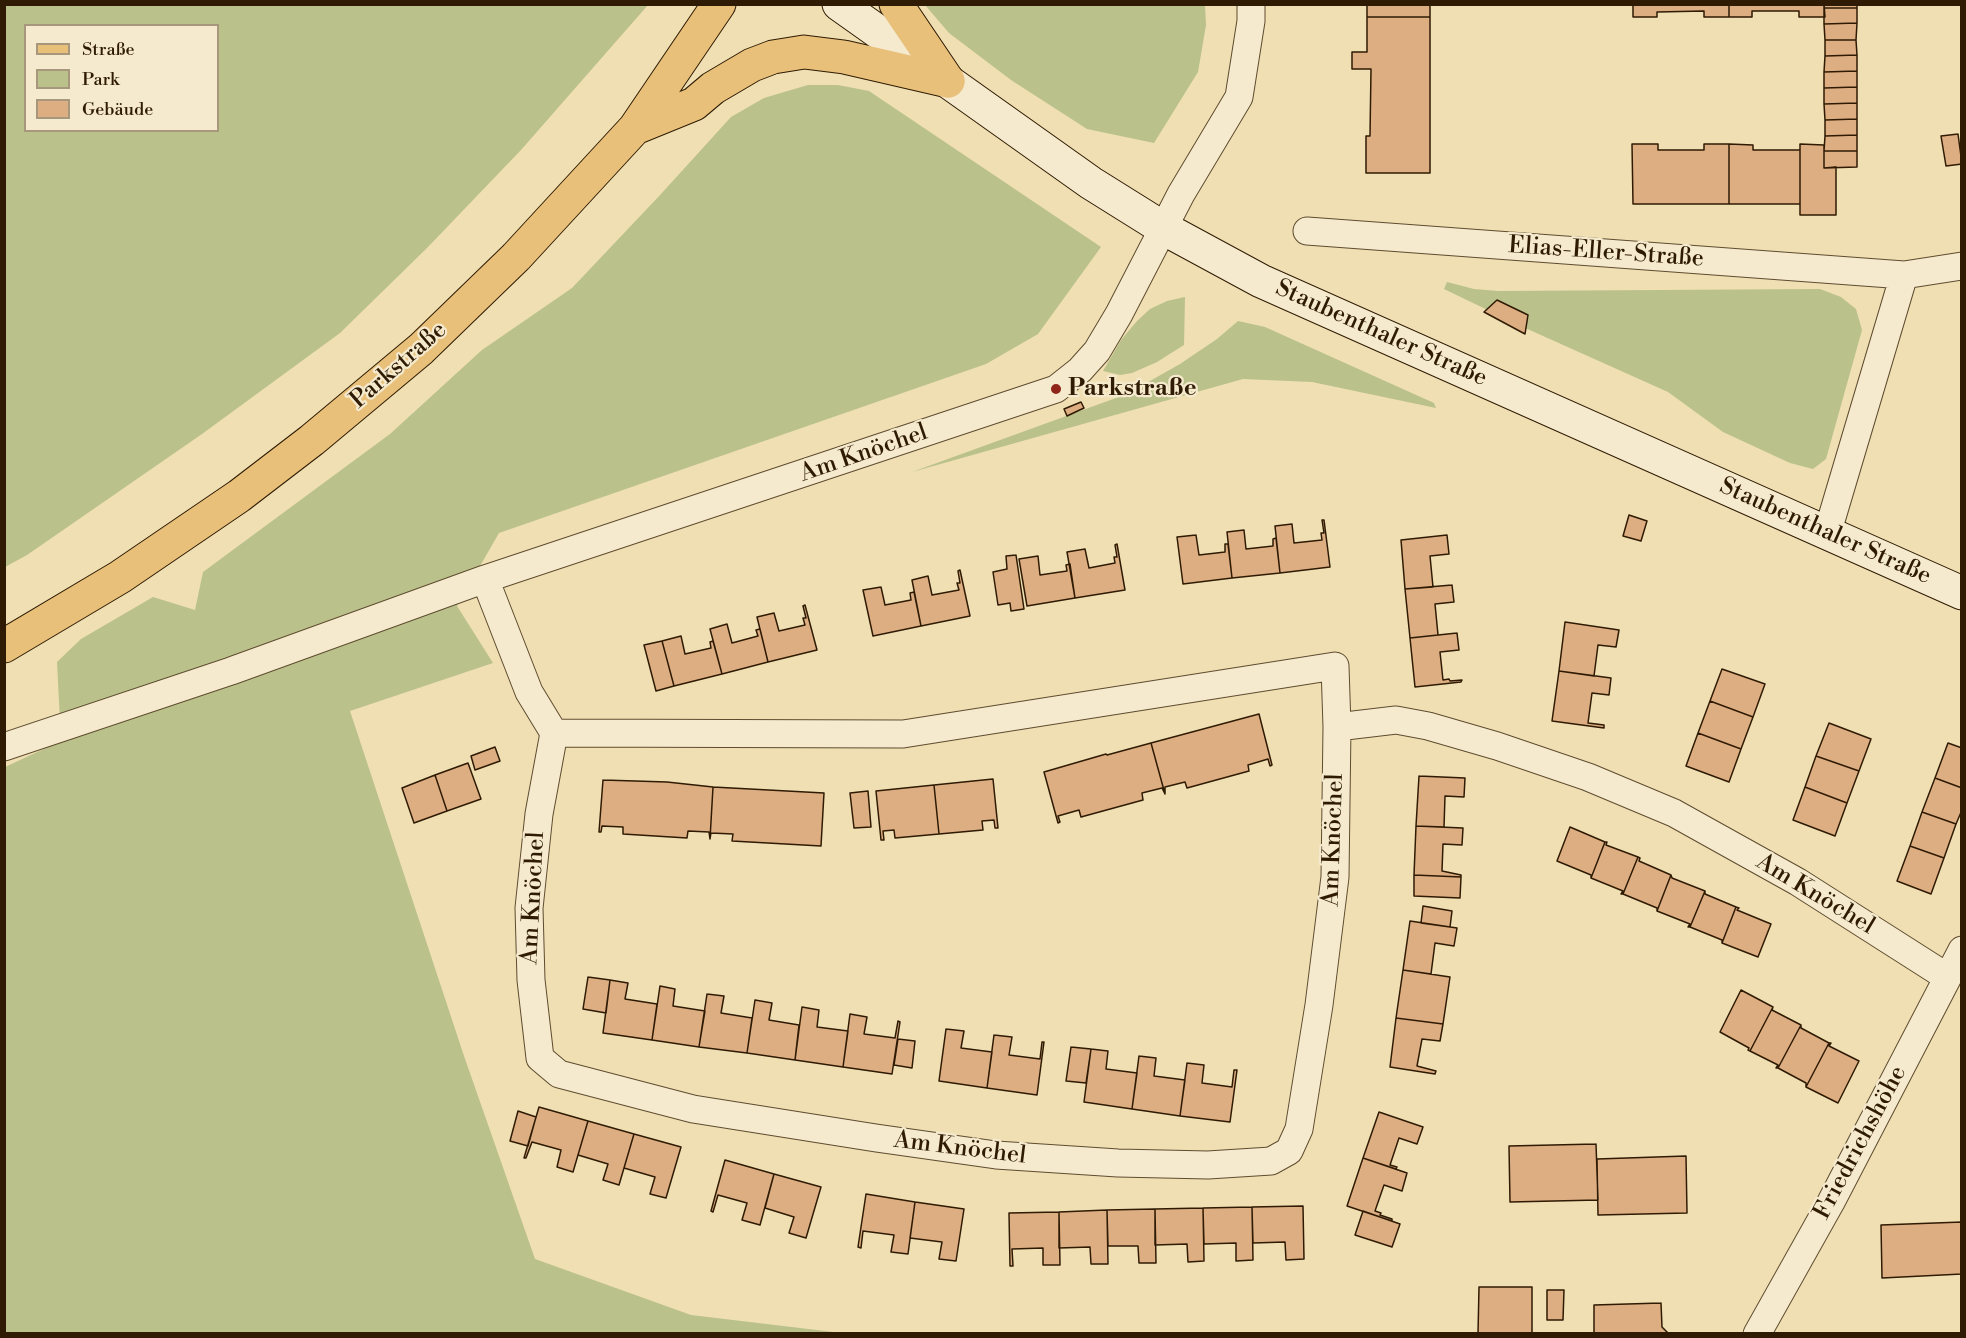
<!DOCTYPE html>
<meta charset="utf-8">
<style>
body{margin:0}
#map{position:relative;width:1966px;height:1338px;overflow:hidden;background:#efdfb3;font-family:"Libre Bodoni",serif}
canvas{display:block}
.frame{position:absolute;inset:0;border:6px solid #2f1b03;pointer-events:none}
.legend{position:absolute;left:24px;top:24px;width:195px;height:108px;box-sizing:border-box;background:#f5eace;border:2px solid #a6977d;margin:0;padding:8px 10px;list-style:none;font-size:18px;color:#2f1b03}
.legend li{display:flex;align-items:center;gap:12px;height:30px}
.legend b{width:30px;border:2px solid #a6977d}
</style>
<div id="map">
<canvas width="1966" height="1338"></canvas>
<div class="frame"></div>
<ul class="legend">
<li><b style="height:8px;background:#e8c07a"></b>Straße</li>
<li><b style="height:16px;background:#bac18b"></b>Park</li>
<li><b style="height:16px;background:#deae83"></b>Gebäude</li>
</ul>
</div>
<script>
const c = document.querySelector('canvas').getContext('2d');
c.lineJoin = 'round';
function fillPath(path, color) {
  c.fillStyle = color;
  c.fill(path, 'evenodd');
}
function poly(rows) {
  const path = new Path2D();
  for (const r of rows) {
    path.moveTo(r[0], r[1]);
    for (let i = 2; i < r.length; i += 2) path.lineTo(r[i], r[i + 1]);
  }
  return path;
}
function stroke(path, color, width, dash) {
  c.strokeStyle = color;
  c.lineWidth = width;
  c.lineCap = dash ? 'butt' : 'round';
  c.setLineDash(dash || []);
  c.stroke(path);
}
function label(font, color, halo, rows, align = 'center') {
  c.font = font + ' "Libre Bodoni",serif';
  c.lineWidth = 4.5;
  c.setLineDash([]);
  c.textBaseline = 'middle';
  c.strokeStyle = halo;
  c.fillStyle = color;
  for (const [text, x, y, turn = 0] of rows) {
    c.save();
    c.translate(x, y);
    c.rotate((+turn || 0) * Math.PI / 180);
    c.textAlign = isNaN(turn) ? turn : align;
    if (halo) c.strokeText(text, 0, 0);
    c.fillText(text, 0, 0);
    c.restore();
  }
}
const green = poly([
 [5,4,648,4,648,5,521,150,427,248,340,333,202,434,27,555,5,567],
 [26,26,218,26,218,130,26,130],
 [925,5,1205,5,1206,25,1198,72,1154,143,1087,129,1011,80,949,33],
 [808,85,838,85,869,91,1101,247,1038,334,986,364,499,533,457,606,493,663,350,711,464,1056,535,1259,691,1315,842,1333,5,1334,5,767,61,741,57,662,81,639,153,597,195,610,203,572,390,434,482,350,572,288,661,194,731,117,764,98],
 [1447,282,1474,289,1498,291,1820,289,1841,297,1856,309,1862,330,1826,459,1813,469,1790,463,1723,432,1668,392,1523,327,1444,289],
 [1185,297,1184,345,1157,362,1132,373,1120,375,1103,371,1121,340,1137,321,1150,309,1167,301],
 [1238,321,1265,327,1434,403,1436,408,1312,382,1243,379,912,472,1127,394,1180,364,1217,339]
]);
const building = poly([
 [1367,4,1430,4,1430,17,1367,17,1367,4],
 [1633,4,1729,4,1729,17,1704,17,1704,11,1657,12,1657,17,1633,17,1633,4],
 [1729,4,1824,4,1825,17,1799,17,1799,11,1752,11,1752,17,1729,17,1729,4],
 [1824,4,1857,4,1857,8,1824,8,1824,4],
 [1824,8,1857,8,1857,23,1824,24,1824,8],
 [1367,17,1430,17,1430,173,1366,173,1366,136,1370,136,1371,69,1352,69,1352,52,1367,52,1367,17],
 [1857,23,1856,40,1825,40,1824,24,1857,23],
 [1825,40,1856,40,1857,55,1825,56,1825,40],
 [1857,55,1857,71,1824,72,1825,56,1857,55],
 [1857,71,1857,87,1824,88,1824,72,1857,71],
 [1857,87,1857,103,1824,104,1824,88,1857,87],
 [1857,103,1857,119,1825,120,1824,104,1857,103],
 [1857,119,1857,135,1825,136,1825,120,1857,119],
 [1958,134,1962,164,1946,166,1941,136,1958,134],
 [1857,135,1857,151,1824,151,1825,136,1857,135],
 [1632,144,1658,144,1658,150,1704,150,1704,144,1729,144,1729,204,1633,204,1632,144],
 [1729,144,1753,145,1753,150,1800,150,1800,204,1729,204,1729,144],
 [1800,144,1824,145,1824,168,1836,167,1836,215,1800,215,1800,144],
 [1824,151,1857,151,1857,167,1824,168,1824,151],
 [1497,300,1528,315,1525,334,1484,312,1497,300],
 [1081,402,1084,408,1067,416,1064,409,1081,402],
 [1629,515,1647,521,1641,541,1623,536,1629,515],
 [1322,520,1324,520,1330,567,1280,573,1275,526,1292,524,1294,543,1322,540,1321,533,1324,533,1322,520],
 [1244,530,1246,549,1273,546,1273,539,1276,538,1280,573,1232,578,1227,532,1244,530],
 [1196,535,1199,555,1225,552,1225,544,1228,544,1232,578,1183,584,1177,537,1196,535],
 [1447,535,1449,554,1430,556,1433,587,1405,589,1401,540,1447,535],
 [1117,544,1125,590,1075,598,1067,552,1085,549,1089,568,1115,563,1114,557,1117,557,1115,545,1117,544],
 [1016,555,1024,609,1011,611,1010,603,998,605,993,572,1007,569,1006,556,1016,555],
 [1038,556,1040,575,1067,571,1066,565,1070,564,1075,598,1027,606,1019,559,1038,556],
 [960,570,970,616,921,626,912,580,928,576,932,595,959,590,957,583,960,583,958,571,960,570],
 [1452,585,1454,602,1435,604,1438,635,1410,638,1405,589,1452,585],
 [881,587,885,605,911,600,910,593,914,592,921,626,873,636,863,590,881,587],
 [805,605,817,650,768,662,757,617,774,613,779,631,805,625,803,618,806,618,803,606,805,605],
 [1565,622,1619,630,1616,647,1598,645,1594,676,1559,671,1565,622],
 [727,624,732,643,758,636,756,630,760,629,768,662,722,674,710,629,727,624],
 [1457,633,1459,650,1440,652,1443,680,1449,679,1450,681,1462,680,1461,682,1415,687,1410,638,1457,633],
 [681,636,685,654,711,648,710,642,713,641,722,674,674,686,662,641,681,636],
 [662,641,674,686,656,691,644,645,662,641],
 [1722,669,1765,684,1753,717,1710,701,1722,669],
 [1559,671,1611,678,1609,695,1592,693,1588,723,1604,725,1604,728,1552,721,1559,671],
 [1710,701,1753,717,1741,749,1698,733,1710,701],
 [1259,714,1272,765,1270,766,1268,759,1248,765,1249,771,1187,788,1185,782,1165,787,1165,794,1151,743,1259,714],
 [1829,723,1871,739,1859,771,1816,756,1829,723],
 [1698,733,1741,749,1729,782,1686,766,1698,733],
 [1151,743,1165,794,1162,788,1142,793,1143,800,1081,817,1079,810,1058,816,1060,822,1058,823,1044,772,1106,754,1107,755,1151,743],
 [1948,743,1962,748,1962,788,1935,778,1948,743],
 [495,747,500,761,475,770,471,756,495,747],
 [1816,756,1859,771,1847,803,1805,787,1816,756],
 [468,763,481,799,447,811,435,775,468,763],
 [435,775,447,811,414,823,402,788,435,775],
 [1419,776,1465,778,1464,797,1445,796,1444,827,1416,826,1419,776],
 [1935,778,1962,788,1962,810,1956,824,1922,812,1935,778],
 [993,779,998,828,995,828,994,820,982,821,983,830,939,834,934,785,993,779],
 [603,780,667,782,713,787,710,839,709,832,688,831,687,838,623,834,623,827,602,826,601,832,599,832,603,780],
 [934,785,939,834,895,838,894,830,883,831,884,840,881,840,876,791,934,785],
 [713,787,824,793,821,846,732,841,733,834,711,833,710,839,713,787],
 [1805,787,1847,803,1835,836,1793,820,1805,787],
 [868,791,871,827,854,828,850,793,868,791],
 [1922,812,1956,824,1944,858,1910,846,1922,812],
 [1416,826,1463,828,1462,845,1443,844,1442,871,1461,875,1461,877,1414,875,1416,826],
 [1570,827,1605,842,1591,878,1591,875,1557,861,1570,827],
 [1605,842,1607,842,1606,845,1638,857,1623,894,1621,894,1623,891,1591,878,1605,842],
 [1910,846,1944,858,1931,894,1897,881,1910,846],
 [1638,857,1640,858,1639,861,1671,875,1657,911,1657,908,1623,894,1638,857],
 [1414,875,1461,877,1460,898,1414,896,1414,875],
 [1671,875,1672,878,1705,891,1690,927,1688,927,1690,924,1657,911,1671,875],
 [1705,891,1705,894,1736,907,1722,943,1722,940,1690,927,1705,891],
 [1423,906,1452,911,1450,927,1421,923,1423,906],
 [1736,907,1739,908,1737,910,1771,924,1758,957,1722,943,1736,907],
 [1410,921,1457,928,1454,946,1435,943,1431,974,1403,970,1410,921],
 [1403,970,1450,977,1443,1024,1396,1018,1403,970],
 [588,977,610,980,606,1013,583,1009,588,977],
 [610,980,628,983,625,999,657,1004,652,1040,603,1033,610,980],
 [660,986,675,989,673,1006,705,1011,699,1047,652,1040,660,986],
 [1741,990,1773,1007,1750,1051,1748,1050,1749,1048,1720,1032,1741,990],
 [707,994,724,996,721,1013,752,1018,747,1053,699,1047,707,994],
 [755,1000,772,1003,769,1020,799,1025,795,1060,747,1053,755,1000],
 [802,1007,819,1010,817,1027,848,1031,843,1067,795,1060,802,1007],
 [1773,1007,1772,1010,1801,1025,1778,1068,1776,1068,1778,1065,1750,1051,1773,1007],
 [850,1014,867,1017,864,1034,895,1038,898,1021,900,1022,892,1074,843,1067,850,1014],
 [1396,1018,1443,1024,1440,1041,1422,1039,1417,1066,1436,1071,1435,1074,1390,1067,1396,1018],
 [1801,1025,1801,1028,1829,1043,1806,1087,1806,1083,1778,1068,1801,1025],
 [946,1029,964,1031,961,1048,992,1052,987,1088,939,1081,946,1029],
 [994,1035,1012,1037,1009,1055,1040,1059,1042,1042,1044,1042,1037,1095,987,1088,994,1035],
 [898,1039,915,1041,912,1068,894,1065,898,1039],
 [1829,1043,1831,1043,1829,1046,1859,1061,1838,1103,1806,1087,1829,1043],
 [1071,1047,1091,1049,1086,1083,1066,1081,1071,1047],
 [1091,1049,1108,1051,1106,1069,1137,1073,1132,1109,1084,1102,1091,1049],
 [1139,1056,1156,1058,1154,1076,1185,1080,1180,1116,1132,1109,1139,1056],
 [1187,1063,1204,1065,1202,1083,1232,1087,1234,1070,1237,1070,1230,1122,1180,1116,1187,1063],
 [539,1107,588,1121,573,1172,557,1167,561,1150,532,1142,526,1158,524,1158,539,1107],
 [518,1111,536,1117,528,1146,510,1141,518,1111],
 [1379,1112,1423,1127,1417,1144,1399,1138,1390,1165,1397,1167,1396,1169,1363,1158,1379,1112],
 [588,1121,634,1134,619,1185,603,1180,608,1164,578,1155,588,1121],
 [634,1134,681,1147,666,1198,650,1194,655,1177,624,1168,634,1134],
 [1596,1144,1598,1200,1510,1202,1509,1146,1596,1144],
 [1686,1156,1687,1213,1598,1215,1597,1159,1686,1156],
 [1363,1158,1407,1173,1402,1191,1384,1185,1375,1211,1381,1213,1380,1215,1392,1219,1392,1221,1347,1206,1363,1158],
 [725,1160,774,1174,760,1225,742,1220,747,1203,718,1195,713,1212,711,1211,725,1160],
 [774,1174,821,1187,806,1238,789,1233,794,1217,765,1208,774,1174],
 [866,1194,915,1202,908,1254,891,1252,894,1235,863,1231,861,1248,858,1247,866,1194],
 [915,1202,964,1209,956,1261,939,1259,942,1242,910,1238,915,1202],
 [1303,1206,1304,1259,1286,1260,1285,1242,1253,1243,1252,1207,1303,1206],
 [1252,1207,1253,1260,1236,1261,1236,1243,1204,1244,1203,1208,1252,1207],
 [1203,1208,1204,1261,1188,1262,1187,1244,1155,1245,1155,1209,1203,1208],
 [1155,1209,1156,1263,1139,1263,1138,1246,1108,1246,1107,1210,1155,1209],
 [1107,1210,1108,1264,1091,1264,1090,1247,1059,1248,1059,1212,1107,1210],
 [1363,1211,1400,1224,1392,1247,1355,1235,1363,1211],
 [1059,1212,1060,1265,1043,1265,1043,1248,1012,1249,1013,1266,1010,1266,1009,1213,1059,1212],
 [1962,1222,1962,1274,1882,1278,1881,1225,1962,1222],
 [1479,1287,1532,1287,1532,1334,1478,1334,1479,1287],
 [1547,1290,1564,1290,1563,1320,1547,1320,1547,1290],
 [1661,1303,1662,1327,1669,1334,1594,1334,1594,1305,1661,1303]
]);
const minor = poly([
 [1307,231,1904,275,1962,266],
 [1827,534,1904,275],
 [485,579,529,692,554,733,539,814,529,908,531,980,540,1058,559,1074,693,1109,876,1138,996,1155,1118,1163,1208,1165,1271,1161,1289,1151,1299,1129,1319,1005,1335,877,1337,727,1396,720,1428,726,1497,746,1588,777,1674,813,1798,882,1947,977],
 [554,733,903,734,1335,666,1337,727],
 [4,747,231,671,485,579,1056,389,1080,370,1097,351,1119,314,1181,194,1239,97,1251,21,1251,4],
 [1757,1334,1831,1202,1962,950]
]);
const secondary = poly([
 [839,4,1091,183,1163,228,1261,281,1962,593]
]);
const primary = poly([
 [896,4,948,81]
]);
const trunk = poly([
 [635,128,694,104,713,88,752,65,773,57,804,52,844,57,948,81],
 [4,646,120,577,239,496,312,440,421,349,516,257,635,128,719,4]
]);
const markers = [
 [1056,389,6,"#8f2418"]
];
const streetNames = [
 ["Elias-Eller-Straße",1606,253,4],
 ["Staubenthaler Straße",1381,334,24],
 ["Parkstraße",399,366,-41],
 ["Am Knöchel",864,454,-19],
 ["Staubenthaler Straße",1825,532,24],
 ["Am Knöchel",1334,840,-88],
 ["Am Knöchel",1815,895,31],
 ["Am Knöchel",534,898,-87],
 ["Friedrichshöhe",1861,1143,-62],
 ["Am Knöchel",960,1149,7]
];
const poiNames = [
 ["Parkstraße",1068,389]
];
fillPath(green, '#bac18b');
fillPath(building, '#deae83');
stroke(building, '#2f1b03', 1.5);
stroke(minor, '#5f4c2f', 29);
stroke(secondary, '#2f1b03', 35);
stroke(primary, '#2f1b03', 35);
stroke(trunk, '#2f1b03', 35);
stroke(minor, '#f5eace', 27);
stroke(secondary, '#f5eace', 33);
stroke(primary, '#e8c07a', 33);
stroke(trunk, '#e8c07a', 33);
for (const [x, y, r, color] of markers) {
  const dot = new Path2D();
  dot.arc(x, y, r, 0, 2 * Math.PI);
  c.fillStyle = color;
  c.fill(dot);
  stroke(dot, '#f5eace', 2);
}
label('24px', '#2f1b03', '#f5eace', streetNames);
label('bold 24px', '#2f1b03', '#f5eace', poiNames, 'left');
</script>
